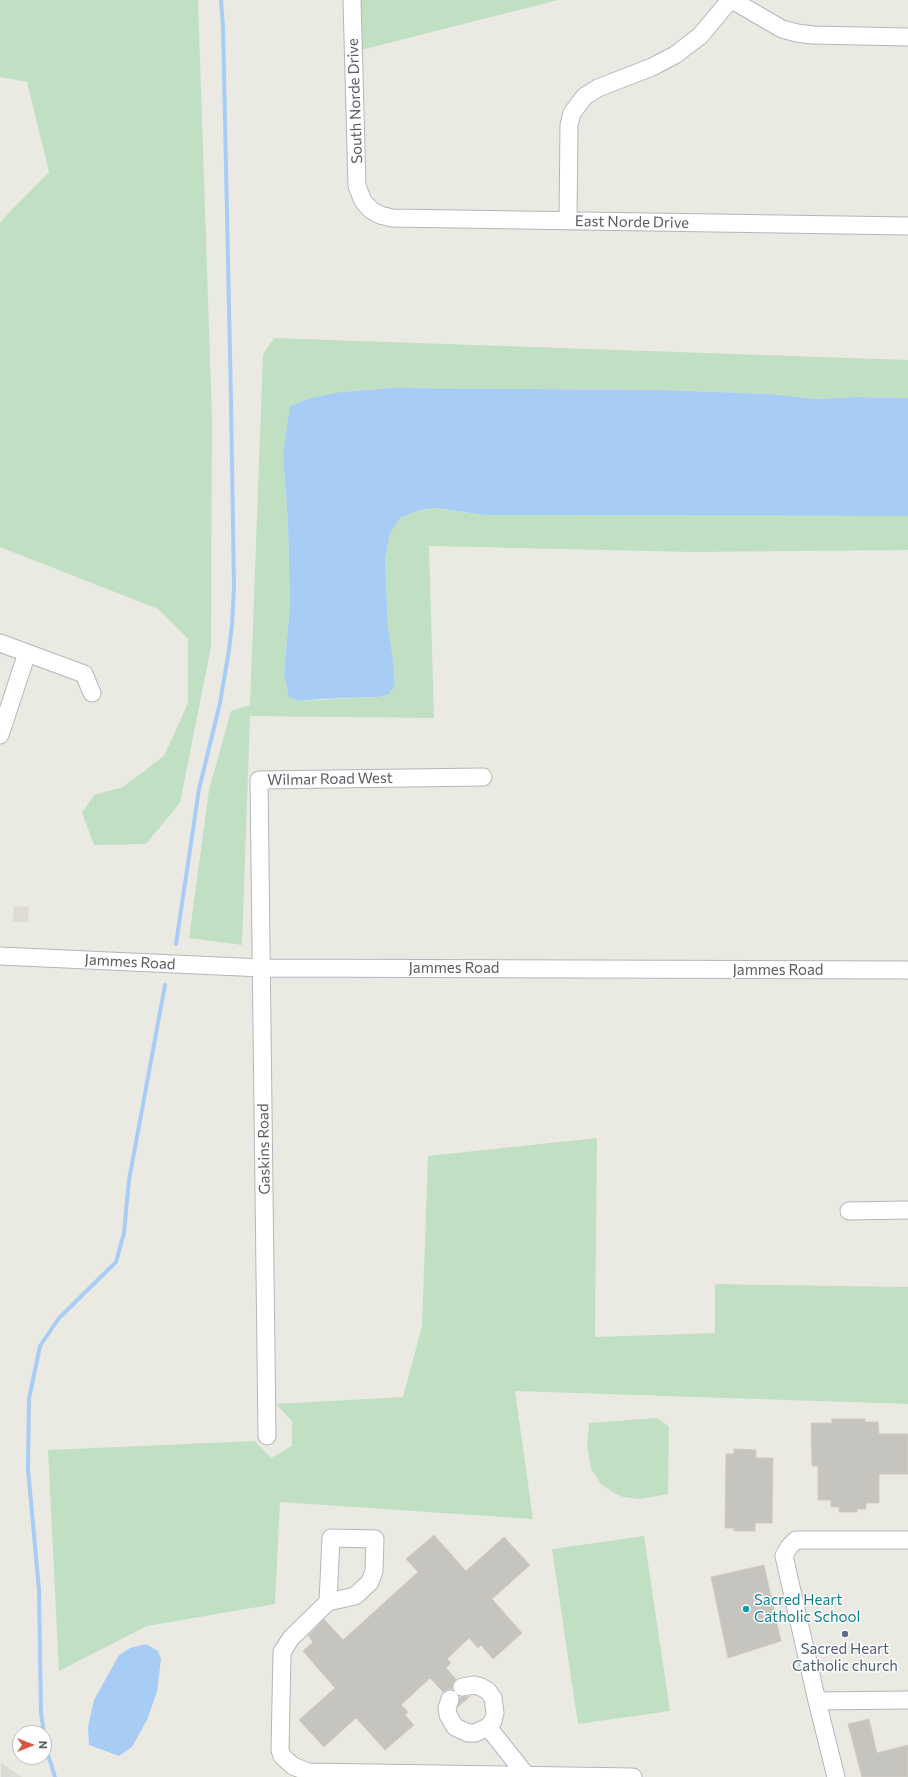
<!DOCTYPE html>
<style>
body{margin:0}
#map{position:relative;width:908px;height:1777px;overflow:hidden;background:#ebeae2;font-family:Commissioner,sans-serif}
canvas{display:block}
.north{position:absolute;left:12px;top:1725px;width:40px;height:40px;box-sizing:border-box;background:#fff;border:1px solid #bdbec0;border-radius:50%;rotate:90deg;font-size:11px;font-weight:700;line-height:16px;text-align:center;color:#5a5c61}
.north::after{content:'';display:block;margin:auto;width:14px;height:18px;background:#d4573f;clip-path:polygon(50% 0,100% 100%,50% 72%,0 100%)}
</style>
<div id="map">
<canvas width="908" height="1777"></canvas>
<div class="north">N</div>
</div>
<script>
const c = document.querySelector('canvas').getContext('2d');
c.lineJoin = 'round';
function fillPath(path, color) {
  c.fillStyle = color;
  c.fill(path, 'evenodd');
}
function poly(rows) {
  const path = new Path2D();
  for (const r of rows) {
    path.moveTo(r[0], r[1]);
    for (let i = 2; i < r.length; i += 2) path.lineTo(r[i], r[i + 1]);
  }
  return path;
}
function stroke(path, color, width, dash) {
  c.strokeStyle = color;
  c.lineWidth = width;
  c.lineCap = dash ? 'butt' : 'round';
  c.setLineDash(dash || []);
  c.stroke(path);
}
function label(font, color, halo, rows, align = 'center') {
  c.font = font + ' Commissioner,sans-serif';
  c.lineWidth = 3;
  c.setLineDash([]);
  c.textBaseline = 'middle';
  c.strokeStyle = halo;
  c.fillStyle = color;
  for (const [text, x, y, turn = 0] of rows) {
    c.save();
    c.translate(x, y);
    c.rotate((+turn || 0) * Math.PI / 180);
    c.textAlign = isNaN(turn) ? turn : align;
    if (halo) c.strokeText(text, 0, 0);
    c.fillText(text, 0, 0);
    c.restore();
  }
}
const industrial = poly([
 [14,906,29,907,28,922,13,922],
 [1,1763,22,1777,1,1777]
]);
const green = poly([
 [0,0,198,0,212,419,211,647,180,803,146,844,94,845,82,813,94,795,123,787,164,756,188,703,188,639,158,609,0,547,0,222,49,172,27,82,0,77],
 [360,0,558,0,361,50],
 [274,338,908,360,908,398,855,397,816,399,771,394,665,390,392,388,341,392,283,455,288,524,290,605,284,674,299,701,378,697,389,695,395,685,394,665,388,627,385,560,390,532,400,518,420,510,437,508,484,515,908,516,908,550,693,552,429,546,434,718,250,716,242,945,189,938,209,790,231,711,250,705,263,354],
 [597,1138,595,1337,715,1333,715,1284,908,1287,908,1404,515,1391,533,1519,280,1502,275,1604,147,1626,59,1671,48,1450,255,1441,271,1458,292,1446,292,1421,276,1404,403,1397,422,1326,428,1156],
 [657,1418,669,1427,668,1494,640,1499,623,1497,614,1493,601,1484,591,1469,587,1445,589,1423],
 [644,1536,670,1711,578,1724,552,1549]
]);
const water = poly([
 [392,388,665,390,771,394,816,399,855,397,908,398,908,516,484,515,437,508,420,510,400,518,390,533,385,560,388,627,394,665,395,685,389,695,378,697,320,699,299,701,289,697,284,674,290,605,288,524,283,455,290,406,311,398,341,392],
 [146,1644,158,1651,161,1659,157,1692,147,1720,132,1747,119,1756,89,1745,88,1727,94,1700,119,1655,130,1648]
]);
const stream = poly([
 [176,944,199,789,220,703,229,650,232,624,234,587,231,401,223,27,221,0],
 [44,1733,41,1713,39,1590,28,1469,29,1399,40,1346,59,1318,116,1262,124,1233,129,1180,165,985],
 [44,1734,45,1745,55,1777]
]);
const building = poly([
 [832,1419,865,1419,865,1422,878,1422,879,1434,908,1434,908,1474,879,1474,879,1503,866,1503,866,1509,857,1509,857,1512,839,1512,839,1507,831,1507,831,1500,818,1500,818,1466,812,1466,811,1423,832,1423,832,1419],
 [734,1449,756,1450,756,1458,773,1458,772,1523,755,1523,755,1531,734,1531,734,1528,725,1528,726,1454,734,1454,734,1449],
 [434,1535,466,1571,504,1537,530,1565,492,1599,522,1633,493,1659,481,1645,478,1648,469,1638,447,1659,451,1663,446,1668,456,1679,453,1684,452,1689,448,1689,443,1692,430,1678,401,1705,408,1712,405,1715,414,1725,385,1750,356,1718,324,1747,299,1720,335,1688,303,1651,313,1642,308,1636,324,1619,343,1640,418,1572,406,1559,434,1535],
 [764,1565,781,1641,728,1658,711,1577,764,1565],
 [470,1696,458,1707,460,1697,470,1696],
 [869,1719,877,1753,908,1745,908,1777,862,1777,848,1724,869,1719]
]);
const minor = poly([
 [352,0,357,186,363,201,371,210,380,215,392,218,908,226],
 [732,0,782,29,797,33,813,35,908,37],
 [568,221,569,125,572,113,585,96,598,88,652,67,675,55,700,36,730,0],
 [0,643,84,674,92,693],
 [0,735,27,653],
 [0,956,262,968,908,970],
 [849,1211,908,1210],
 [267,1436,259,780,483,777],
 [328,1602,331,1538,375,1539,374,1571,370,1582,355,1596,328,1602,291,1638,282,1652,280,1750,282,1756,293,1766,308,1772,633,1777],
 [450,1699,447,1708,448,1715,455,1727,468,1733,475,1733,488,1727,493,1721,495,1713,493,1698,488,1691,481,1687,474,1685,462,1687],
 [817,1701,908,1700],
 [488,1727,526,1775],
 [836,1777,817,1701,784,1556,789,1547,796,1540,908,1540]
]);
const markers = [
 [746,1609,4,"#0f9aa8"],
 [845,1634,4,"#5c6f8a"]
];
const streetNames = [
 ["South Norde Drive",355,101,-92],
 ["East Norde Drive",632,222,1],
 ["Wilmar Road West",330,779,-1],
 ["Jammes Road",130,962,3],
 ["Jammes Road",454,968],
 ["Jammes Road",778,970],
 ["Gaskins Road",264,1149,-91]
];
const cultureNames = [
 ["Sacred Heart",754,1600],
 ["Catholic School",754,1617]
];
const serviceNames = [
 ["Sacred Heart",845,1649],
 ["Catholic church",845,1666]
];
fillPath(industrial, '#dddbd6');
fillPath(green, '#c1e0c3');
fillPath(water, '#a8cdf4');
stroke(stream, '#a8cdf4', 4);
fillPath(building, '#c6c4be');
stroke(building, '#cfccc1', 1);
stroke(minor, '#b4b6bb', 19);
stroke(minor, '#fff', 17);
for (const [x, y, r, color] of markers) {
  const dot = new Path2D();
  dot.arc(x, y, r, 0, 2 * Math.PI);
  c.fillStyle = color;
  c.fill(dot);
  stroke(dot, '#fff', 1.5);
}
label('15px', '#5a5c61', '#fff', streetNames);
label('15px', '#0d838f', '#fff', cultureNames, 'left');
label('15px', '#4e5e75', '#fff', serviceNames);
</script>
